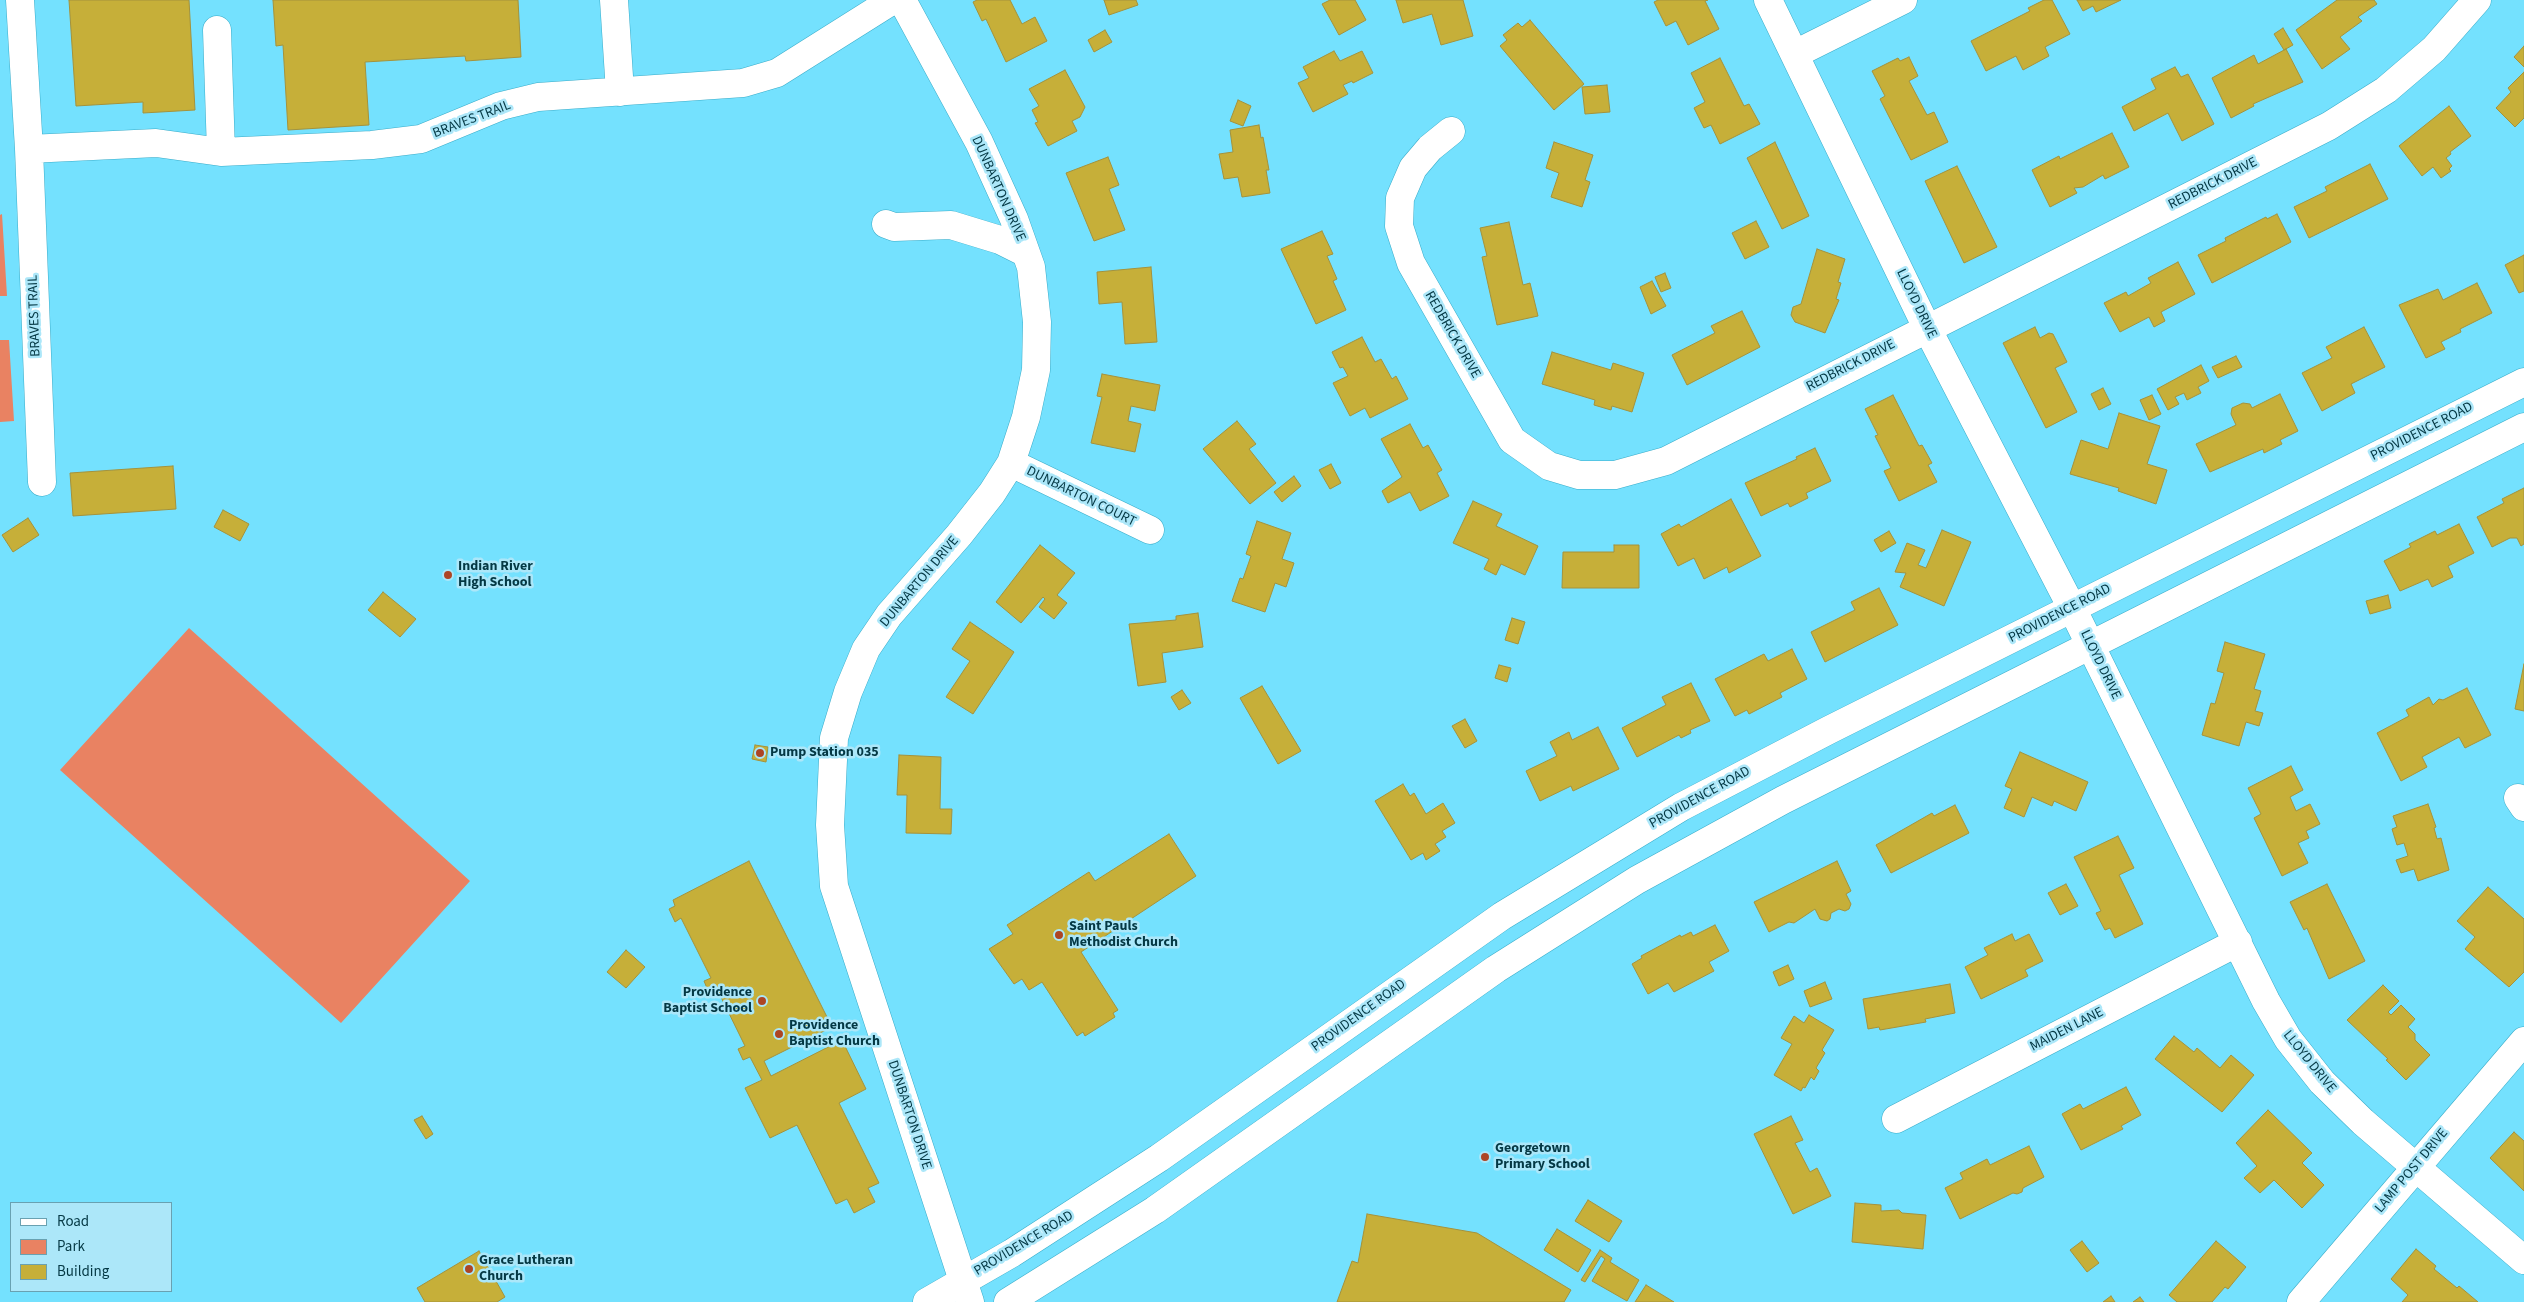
<!DOCTYPE html>
<style>
body{margin:0}
#map{position:relative;width:2524px;height:1302px;overflow:hidden;background:#74e1fe;font-family:"Source Sans 3",sans-serif}
canvas{display:block}
.legend{position:absolute;left:10px;top:1202px;width:162px;height:90px;box-sizing:border-box;background:#ace7f9;border:1px solid #69a1b1;margin:0;padding:6px 9px;list-style:none;font-size:15px;color:#043844}
.legend li{display:flex;align-items:center;gap:10px;height:25px}
.legend b{width:25px;border:1px solid #69a1b1}
</style>
<div id="map">
<canvas width="2524" height="1302"></canvas>
<ul class="legend">
<li><b style="height:6px;background:#fff"></b>Road</li>
<li><b style="height:14px;background:#e98262"></b>Park</li>
<li><b style="height:14px;background:#c6af39"></b>Building</li>
</ul>
</div>
<script>
const c = document.querySelector('canvas').getContext('2d');
c.lineJoin = 'round';
function fillPath(path, color) {
  c.fillStyle = color;
  c.fill(path, 'evenodd');
}
function poly(rows) {
  const path = new Path2D();
  for (const r of rows) {
    path.moveTo(r[0], r[1]);
    for (let i = 2; i < r.length; i += 2) path.lineTo(r[i], r[i + 1]);
  }
  return path;
}
function stroke(path, color, width, dash) {
  c.strokeStyle = color;
  c.lineWidth = width;
  c.lineCap = dash ? 'butt' : 'round';
  c.setLineDash(dash || []);
  c.stroke(path);
}
function label(font, color, halo, rows, align = 'center') {
  c.font = font + ' "Source Sans 3",sans-serif';
  c.lineWidth = 5;
  c.setLineDash([]);
  c.textBaseline = 'middle';
  c.strokeStyle = halo;
  c.fillStyle = color;
  for (const [text, x, y, turn = 0] of rows) {
    c.save();
    c.translate(x, y);
    c.rotate((+turn || 0) * Math.PI / 180);
    c.textAlign = isNaN(turn) ? turn : align;
    if (halo) c.strokeText(text, 0, 0);
    c.fillText(text, 0, 0);
    c.restore();
  }
}
const green = poly([
 [2,214,7,296,0,296,0,215],
 [0,340,9,340,14,421,0,422],
 [189,628,470,881,341,1023,60,770]
]);
const building = poly([
 [69,0,189,0,195,110,143,113,143,102,76,106,69,0],
 [273,0,518,0,521,57,466,61,465,56,365,62,369,125,288,130,283,45,276,46,273,0],
 [977,0,1010,0,1022,24,1035,17,1047,41,1006,62,986,19,982,21,973,2,977,0],
 [1104,0,1136,0,1138,5,1109,15,1104,0],
 [1330,0,1355,0,1366,20,1339,35,1322,4,1330,0],
 [1396,0,1463,0,1473,36,1441,45,1432,14,1403,23,1396,0],
 [1658,0,1708,0,1705,1,1719,29,1688,45,1676,21,1666,26,1654,2,1658,0],
 [2044,0,2052,0,2070,34,2045,47,2049,56,2023,70,2016,56,1986,71,1971,41,2030,11,2028,8,2044,0],
 [2077,0,2121,0,2096,12,2093,6,2083,11,2077,0],
 [2337,0,2374,0,2377,4,2358,17,2362,21,2340,37,2350,49,2322,69,2296,30,2337,0],
 [1530,20,1584,84,1554,110,1500,46,1507,40,1503,35,1518,23,1522,27,1530,20],
 [2283,28,2293,45,2284,50,2274,34,2283,28],
 [1105,30,1112,42,1094,52,1088,40,1105,30],
 [2524,46,2524,67,2514,57,2524,46],
 [2286,49,2303,82,2253,104,2254,106,2231,118,2212,78,2254,55,2258,64,2286,49],
 [1334,51,1340,61,1362,51,1373,73,1353,83,1352,81,1343,85,1348,94,1313,112,1298,83,1309,78,1303,67,1334,51],
 [1909,57,1918,76,1909,81,1927,115,1934,112,1948,142,1911,160,1880,99,1885,96,1872,71,1898,58,1900,61,1909,57],
 [1720,58,1744,106,1749,104,1760,124,1720,144,1711,125,1704,128,1694,108,1705,102,1691,73,1720,58],
 [2175,67,2181,77,2188,74,2214,124,2182,141,2168,113,2134,131,2122,107,2156,89,2151,79,2175,67],
 [1065,70,1085,107,1080,117,1072,121,1077,131,1048,146,1035,123,1038,122,1032,110,1039,106,1029,89,1065,70],
 [2524,72,2524,118,2515,127,2496,108,2511,92,2508,88,2524,72],
 [1607,85,1610,112,1585,114,1582,87,1607,85],
 [1238,100,1251,106,1243,126,1230,121,1238,100],
 [2449,106,2471,136,2450,152,2451,154,2446,158,2452,166,2449,169,2451,171,2441,178,2433,167,2422,176,2399,146,2449,106],
 [1259,125,1261,138,1263,137,1269,170,1266,170,1270,193,1242,197,1238,177,1224,179,1219,154,1233,152,1230,130,1259,125],
 [2112,133,2129,167,2105,179,2103,175,2083,187,2074,188,2077,193,2050,207,2032,170,2059,156,2060,159,2112,133],
 [1554,142,1593,155,1585,180,1590,182,1582,207,1551,197,1559,173,1546,168,1554,142],
 [1775,142,1809,216,1782,229,1747,158,1775,142],
 [1108,157,1119,185,1109,189,1125,230,1094,241,1066,173,1108,157],
 [2370,164,2388,199,2309,238,2294,207,2327,191,2325,187,2370,164],
 [1957,166,1997,247,1964,263,1925,181,1957,166],
 [2277,214,2291,242,2212,283,2198,255,2226,241,2225,238,2266,217,2267,219,2277,214],
 [1756,221,1769,247,1745,259,1732,233,1756,221],
 [1509,222,1523,285,1530,283,1538,316,1497,325,1482,257,1487,256,1480,228,1509,222],
 [1322,231,1333,254,1327,256,1337,279,1333,281,1346,310,1316,324,1281,249,1322,231],
 [1817,249,1845,259,1838,282,1841,283,1836,299,1839,300,1825,333,1795,322,1791,315,1793,307,1801,304,1817,249],
 [2524,255,2524,291,2519,293,2505,265,2524,255],
 [2178,262,2195,294,2161,312,2165,321,2154,327,2149,317,2120,332,2104,303,2126,292,2128,296,2151,283,2148,278,2178,262],
 [1151,267,1157,342,1125,344,1122,302,1099,304,1097,272,1151,267],
 [1665,273,1671,288,1661,292,1655,277,1665,273],
 [1652,281,1666,306,1651,314,1640,287,1652,281],
 [2477,283,2492,313,2460,329,2461,332,2441,342,2445,349,2426,358,2399,305,2438,289,2443,300,2477,283],
 [1742,311,1760,347,1687,385,1672,355,1715,333,1711,326,1742,311],
 [2035,327,2040,338,2049,333,2053,334,2067,362,2055,368,2077,412,2046,428,2003,343,2035,327],
 [2364,327,2385,367,2351,384,2355,393,2322,411,2302,373,2332,358,2326,347,2364,327],
 [1362,337,1375,362,1381,359,1392,379,1396,376,1408,399,1370,418,1365,408,1350,416,1333,383,1348,376,1343,367,1340,368,1332,352,1362,337],
 [1552,352,1611,370,1613,363,1644,373,1632,412,1612,406,1611,410,1594,405,1595,400,1542,384,1552,352],
 [2236,356,2242,367,2218,378,2212,367,2236,356],
 [2201,365,2209,381,2198,387,2201,393,2187,400,2184,393,2175,397,2179,404,2168,410,2157,389,2201,365],
 [1102,374,1160,385,1155,411,1131,406,1128,421,1141,424,1135,452,1091,443,1102,397,1097,396,1102,374],
 [2103,388,2111,404,2099,410,2091,394,2103,388],
 [2280,394,2298,431,2280,440,2282,444,2264,453,2263,449,2210,472,2196,444,2236,425,2231,414,2232,408,2243,403,2250,404,2252,408,2280,394],
 [1893,395,1919,446,1922,445,1932,463,1928,465,1937,482,1899,501,1884,471,1891,468,1875,436,1878,435,1865,409,1893,395],
 [2152,395,2161,414,2149,420,2140,400,2152,395],
 [2119,413,2160,426,2147,464,2167,470,2156,504,2118,491,2119,488,2070,474,2081,440,2108,449,2119,413],
 [1237,421,1256,444,1249,449,1276,483,1250,504,1203,449,1237,421],
 [1410,424,1423,448,1428,445,1442,470,1437,473,1449,496,1420,511,1410,492,1388,503,1382,491,1402,477,1381,439,1410,424],
 [1815,448,1831,481,1806,493,1808,498,1790,507,1788,503,1761,516,1745,483,1797,459,1796,457,1815,448],
 [1331,464,1341,483,1330,489,1319,470,1331,464],
 [173,466,176,509,73,516,70,473,173,466],
 [1294,476,1301,486,1282,502,1274,492,1294,476],
 [2524,488,2524,544,2521,546,2517,538,2510,538,2492,547,2477,517,2504,503,2502,499,2524,488],
 [1731,499,1761,556,1729,573,1727,567,1704,579,1694,558,1678,566,1661,534,1679,524,1681,527,1731,499],
 [1473,501,1502,514,1496,526,1538,546,1525,575,1501,564,1496,575,1484,569,1489,559,1453,543,1473,501],
 [223,510,249,524,240,541,214,527,223,510],
 [28,518,39,535,13,552,2,535,28,518],
 [1257,521,1291,533,1282,559,1294,563,1286,587,1275,583,1265,612,1232,601,1240,578,1243,579,1251,556,1246,554,1257,521],
 [2459,524,2474,553,2448,566,2453,577,2432,587,2428,579,2400,591,2384,561,2411,547,2409,544,2435,531,2437,535,2459,524],
 [1942,530,1971,542,1944,606,1900,587,1906,573,1895,572,1907,543,1925,550,1918,565,1926,568,1942,530],
 [1889,531,1896,543,1881,552,1874,540,1889,531],
 [1040,545,1075,573,1057,595,1067,603,1054,619,1039,607,1045,599,1043,597,1021,623,996,602,1040,545],
 [1614,545,1639,545,1639,588,1562,588,1563,552,1614,552,1614,545],
 [1879,588,1898,625,1825,662,1811,632,1855,610,1851,602,1879,588],
 [383,592,416,619,400,637,368,610,383,592],
 [2388,595,2391,608,2370,614,2366,601,2388,595],
 [1198,613,1203,647,1162,653,1166,682,1138,686,1129,624,1176,620,1176,616,1198,613],
 [1512,618,1525,622,1518,644,1505,640,1512,618],
 [970,622,1014,652,973,714,946,697,970,661,952,649,970,622],
 [2225,642,2265,654,2254,689,2261,691,2255,711,2263,713,2259,726,2246,722,2239,746,2202,735,2211,703,2215,704,2224,673,2217,671,2225,642],
 [1792,649,1807,679,1780,693,1782,697,1749,714,1747,710,1735,716,1715,679,1764,654,1768,661,1792,649],
 [2524,664,2524,711,2515,709,2524,664],
 [1499,665,1511,668,1507,682,1495,678,1499,665],
 [1691,683,1710,721,1690,730,1691,733,1681,738,1679,735,1637,757,1622,728,1666,705,1662,697,1691,683],
 [1262,686,1301,751,1278,764,1240,698,1262,686],
 [2467,688,2491,735,2465,748,2459,737,2422,757,2427,767,2401,781,2377,733,2409,716,2406,710,2429,697,2433,705,2439,699,2443,700,2467,688],
 [1182,690,1191,703,1179,710,1171,697,1182,690],
 [1465,719,1477,741,1465,748,1452,726,1465,719],
 [1598,727,1619,769,1573,791,1571,786,1540,801,1526,771,1557,756,1550,742,1569,732,1572,740,1598,727],
 [755,745,768,747,766,762,752,759,755,745],
 [2020,752,2088,782,2076,811,2054,801,2052,806,2032,797,2024,817,2004,808,2012,789,2005,786,2020,752],
 [899,755,941,757,940,809,952,809,951,834,906,833,907,795,897,795,899,755],
 [2291,766,2303,790,2290,797,2296,811,2310,804,2320,824,2306,831,2309,838,2298,843,2308,863,2282,876,2254,818,2261,814,2248,788,2291,766],
 [1403,784,1410,796,1414,793,1426,814,1443,803,1455,823,1442,831,1446,837,1435,844,1440,851,1426,860,1423,853,1411,860,1375,801,1403,784],
 [2428,804,2436,827,2434,828,2437,839,2441,838,2449,870,2418,881,2414,869,2401,873,2396,860,2408,856,2404,843,2397,845,2392,829,2397,827,2393,816,2428,804],
 [1955,805,1969,833,1891,873,1876,845,1932,813,1934,816,1955,805],
 [1169,834,1196,876,1081,952,1118,1010,1113,1013,1115,1017,1085,1036,1083,1032,1077,1036,1042,982,1029,990,1022,979,1014,984,989,949,1013,934,1007,925,1089,872,1095,881,1169,834],
 [2118,836,2134,868,2119,875,2143,924,2115,938,2110,928,2105,930,2096,913,2101,911,2074,857,2118,836],
 [749,861,832,1027,764,1061,771,1076,842,1040,866,1089,839,1103,879,1183,868,1188,875,1202,854,1213,847,1199,836,1204,797,1125,770,1138,745,1088,762,1080,750,1057,743,1060,738,1049,745,1046,717,989,709,993,704,981,711,978,681,918,675,922,669,909,675,906,673,900,749,861],
 [1837,861,1851,891,1846,894,1851,904,1849,909,1845,911,1839,909,1831,913,1830,919,1827,921,1820,919,1815,909,1794,923,1789,922,1769,932,1754,902,1837,861],
 [2066,884,2078,906,2060,915,2048,893,2066,884],
 [2327,884,2365,961,2329,979,2307,928,2304,930,2290,902,2327,884],
 [2488,887,2524,919,2524,972,2509,987,2465,949,2475,937,2457,921,2488,887],
 [1715,925,1729,951,1709,962,1714,971,1674,992,1668,983,1648,994,1632,964,1642,958,1641,956,1680,935,1681,937,1691,932,1693,936,1715,925],
 [2012,934,2015,941,2029,934,2043,961,2025,970,2028,976,1981,999,1965,967,1988,955,1984,948,2012,934],
 [626,950,645,967,626,988,607,972,626,950],
 [1788,965,1794,979,1779,986,1773,972,1788,965],
 [1825,982,1832,999,1810,1007,1804,991,1825,982],
 [1950,984,1955,1013,1925,1019,1926,1022,1880,1030,1879,1027,1868,1029,1863,999,1950,984],
 [2383,985,2399,1001,2388,1012,2391,1015,2401,1005,2415,1019,2408,1027,2415,1034,2415,1040,2430,1055,2406,1080,2386,1060,2388,1059,2347,1020,2383,985],
 [1809,1015,1834,1030,1822,1050,1825,1053,1816,1068,1819,1071,1814,1080,1811,1077,1805,1088,1803,1087,1801,1091,1774,1075,1792,1044,1781,1038,1794,1016,1804,1023,1809,1015],
 [2174,1036,2194,1052,2197,1048,2220,1068,2231,1055,2254,1075,2222,1112,2155,1059,2174,1036],
 [2126,1087,2141,1115,2121,1126,2123,1129,2081,1150,2062,1114,2080,1104,2083,1109,2126,1087],
 [2268,1110,2312,1153,2302,1163,2324,1185,2302,1208,2274,1180,2260,1193,2244,1178,2257,1166,2236,1143,2268,1110],
 [422,1116,433,1134,426,1139,414,1120,422,1116],
 [1791,1116,1803,1140,1795,1143,1810,1172,1817,1168,1831,1196,1793,1214,1754,1134,1791,1116],
 [2514,1132,2524,1141,2524,1191,2490,1158,2514,1132],
 [2029,1146,2044,1177,2023,1188,2022,1192,2017,1194,2013,1193,1960,1219,1945,1188,1963,1179,1960,1173,1987,1159,1990,1165,2029,1146],
 [1588,1200,1622,1221,1609,1242,1575,1221,1588,1200],
 [1855,1203,1881,1205,1881,1211,1899,1210,1902,1213,1926,1215,1923,1249,1852,1242,1855,1203],
 [1367,1214,1477,1233,1571,1290,1564,1302,1337,1302,1352,1261,1358,1263,1367,1214],
 [1557,1229,1591,1250,1578,1272,1544,1250,1557,1229],
 [2082,1241,2099,1263,2087,1272,2070,1250,2082,1241],
 [2216,1241,2246,1267,2228,1289,2225,1287,2212,1302,2177,1302,2169,1295,2216,1241],
 [2416,1249,2436,1266,2434,1269,2457,1288,2459,1286,2478,1302,2402,1302,2408,1295,2391,1279,2416,1249],
 [1600,1250,1612,1258,1610,1262,1639,1280,1627,1301,1592,1281,1605,1259,1601,1256,1585,1282,1581,1280,1600,1250],
 [479,1251,505,1297,497,1302,425,1302,417,1288,479,1251],
 [1646,1285,1674,1302,1635,1302,1646,1285],
 [2111,1296,2115,1302,2103,1302,2111,1296],
 [2140,1297,2144,1302,2133,1302,2140,1297]
]);
const minor = poly([
 [20,0,29,149,42,482],
 [614,0,620,92],
 [902,0,979,142,1014,219,1031,267,1037,322,1036,370,1026,417,1011,463,992,493,959,535,889,615,866,649,848,692,834,738,830,825,834,886,970,1302],
 [1768,0,1927,328,2072,608,2266,1001,2288,1039,2322,1082,2363,1122,2524,1260],
 [217,30,221,152],
 [1795,54,1903,0],
 [1451,131,1430,148,1413,168,1400,198,1399,226,1411,263,1512,440,1549,466,1579,475,1615,475,1666,461,2329,126,2386,90,2434,49,2477,0],
 [29,149,156,143,221,152,372,145,421,139,501,106,538,97,743,83,777,73,893,0],
 [886,224,894,227,951,225,1000,240,1026,253],
 [1011,463,1150,530],
 [2518,798,2524,807],
 [1896,1119,2238,942],
 [2301,1302,2524,1041]
]);
const major = poly([
 [927,1302,1012,1253,1159,1158,1502,916,1681,807,1829,730,2524,382],
 [1008,1302,1155,1210,1496,969,1637,880,1783,800,2524,427]
]);
const markers = [
 [448,575,5,"#ad4524"],
 [760,753,5,"#ad4524"],
 [1059,935,5,"#ad4524"],
 [762,1001,5,"#ad4524"],
 [779,1034,5,"#ad4524"],
 [1485,1157,5,"#ad4524"],
 [469,1269,5,"#ad4524"]
];
const streetNames = [
 ["BRAVES TRAIL",472,120,-21],
 ["REDBRICK DRIVE",2213,184,-27],
 ["DUNBARTON DRIVE",998,189,66],
 ["LLOYD DRIVE",1916,304,64],
 ["BRAVES TRAIL",35,316,-92],
 ["REDBRICK DRIVE",1452,335,60],
 ["REDBRICK DRIVE",1851,366,-27],
 ["PROVIDENCE ROAD",2422,432,-27],
 ["DUNBARTON COURT",1081,497,26],
 ["DUNBARTON DRIVE",920,582,-50],
 ["PROVIDENCE ROAD",2060,614,-27],
 ["LLOYD DRIVE",2100,665,64],
 ["PROVIDENCE ROAD",1700,798,-29],
 ["PROVIDENCE ROAD",1359,1016,-36],
 ["MAIDEN LANE",2067,1030,-27],
 ["LLOYD DRIVE",2309,1062,51],
 ["DUNBARTON DRIVE",909,1115,72],
 ["LAMP POST DRIVE",2412,1171,-50],
 ["PROVIDENCE ROAD",1024,1244,-31]
];
const poiNames = [
 ["Indian River",458,567],
 ["High School",458,583],
 ["Pump Station 035",770,753],
 ["Saint Pauls",1069,927],
 ["Methodist Church",1069,943],
 ["Providence",752,993,"right"],
 ["Baptist School",752,1009,"right"],
 ["Providence",789,1026],
 ["Baptist Church",789,1042],
 ["Georgetown",1495,1149],
 ["Primary School",1495,1165],
 ["Grace Lutheran",479,1261],
 ["Church",479,1277]
];
fillPath(green, '#e98262');
fillPath(building, '#c6af39');
stroke(building, '#a4923c', 1);
stroke(minor, '#39acc9', 29);
stroke(major, '#39acc9', 29);
stroke(minor, '#fff', 28);
stroke(major, '#fff', 28);
for (const [x, y, r, color] of markers) {
  const dot = new Path2D();
  dot.arc(x, y, r, 0, 2 * Math.PI);
  c.fillStyle = color;
  c.fill(dot);
  stroke(dot, '#ace7f9', 2);
}
label('14px', '#043844', '#ace7f9', streetNames);
label('bold 14px', '#043844', '#ace7f9', poiNames, 'left');
</script>
